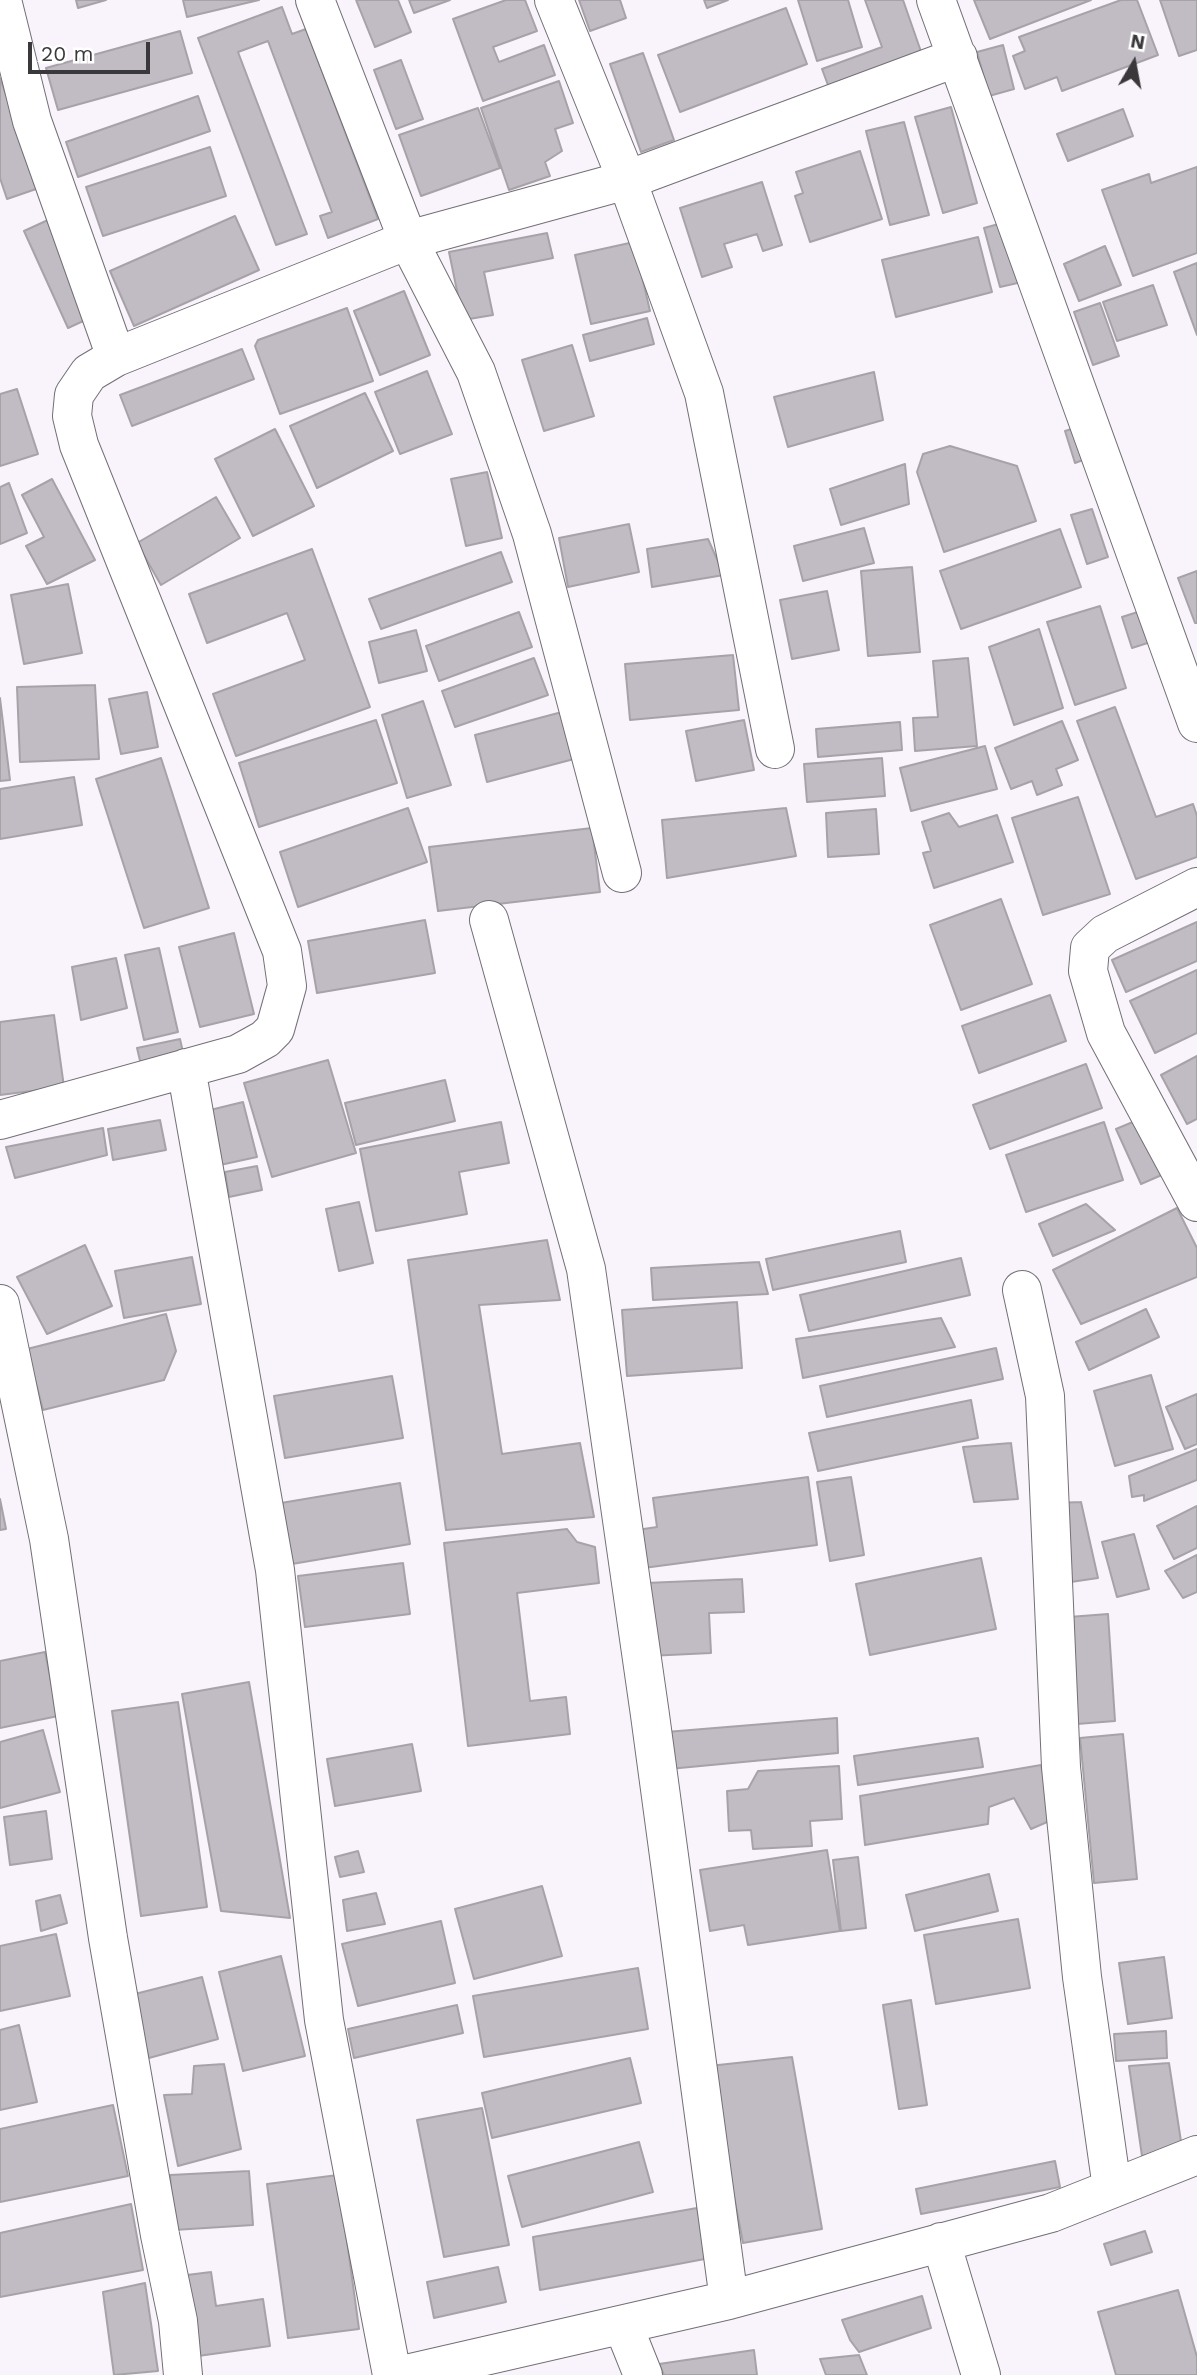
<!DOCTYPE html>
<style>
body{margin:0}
#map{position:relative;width:1197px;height:2375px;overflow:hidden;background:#f9f4fb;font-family:"Work Sans",sans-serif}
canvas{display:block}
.north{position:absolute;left:1099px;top:28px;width:70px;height:70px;-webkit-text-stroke:5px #fff;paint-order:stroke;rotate:10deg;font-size:19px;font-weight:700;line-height:28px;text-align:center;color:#3a383b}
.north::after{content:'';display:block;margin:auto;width:24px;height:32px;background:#3a383b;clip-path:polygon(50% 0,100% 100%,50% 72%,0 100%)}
.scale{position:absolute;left:28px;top:42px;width:122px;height:32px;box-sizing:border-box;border:4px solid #3a383b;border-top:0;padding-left:9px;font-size:21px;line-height:24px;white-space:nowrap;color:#3a383b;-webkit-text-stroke:5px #fff;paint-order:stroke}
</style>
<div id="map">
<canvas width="1197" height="2375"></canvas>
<div class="north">N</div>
<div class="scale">20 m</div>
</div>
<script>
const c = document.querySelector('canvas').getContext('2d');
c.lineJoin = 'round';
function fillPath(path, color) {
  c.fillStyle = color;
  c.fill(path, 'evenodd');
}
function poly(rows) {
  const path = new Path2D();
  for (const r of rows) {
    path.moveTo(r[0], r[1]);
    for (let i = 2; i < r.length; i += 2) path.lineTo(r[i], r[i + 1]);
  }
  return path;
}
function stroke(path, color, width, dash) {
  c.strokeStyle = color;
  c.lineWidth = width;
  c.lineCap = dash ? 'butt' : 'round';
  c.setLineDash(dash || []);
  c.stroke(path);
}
const building = poly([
 [76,0,106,0,78,8,76,0],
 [183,0,259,0,187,17,183,0],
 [356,0,398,0,411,32,375,47,356,0],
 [409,0,450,0,414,13,409,0],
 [506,0,525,0,537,31,493,47,499,62,544,45,555,75,483,101,453,19,506,0],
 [579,0,620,0,626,18,590,31,579,0],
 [704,0,728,0,707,8,704,0],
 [798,0,848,0,862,47,817,61,798,0],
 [865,0,903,0,925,63,832,96,822,69,882,47,865,0],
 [974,0,1091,0,990,39,974,0],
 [1121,0,1137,0,1158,55,1062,91,1057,77,1025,89,1013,56,1025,51,1019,37,1121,0],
 [1160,0,1197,0,1197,50,1179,56,1160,0],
 [282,7,292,34,306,29,378,219,328,238,320,216,332,212,268,41,238,52,307,234,276,245,198,38,282,7],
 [786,8,807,64,680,112,658,55,786,8],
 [180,31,192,73,58,110,46,68,180,31],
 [1003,45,1014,89,989,96,977,52,1003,45],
 [643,53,674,140,641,152,610,64,643,53],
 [401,60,423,119,396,129,374,70,401,60],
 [0,78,39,188,7,199,0,178,0,78],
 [559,81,573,123,555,129,562,151,545,162,550,176,509,190,481,108,559,81],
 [198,96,210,131,78,177,66,142,198,96],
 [951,107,977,203,943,213,915,117,951,107],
 [478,108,500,168,421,196,399,135,478,108],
 [1123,109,1133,136,1068,161,1057,134,1123,109],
 [904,122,929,215,890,225,866,131,904,122],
 [210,147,226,196,103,236,86,187,210,147],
 [860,151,882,219,810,242,795,196,803,193,796,172,860,151],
 [1197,167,1197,253,1133,276,1102,190,1149,174,1151,183,1197,167],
 [762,182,782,245,763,251,757,234,724,244,732,267,702,277,680,208,762,182],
 [235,216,259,270,134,326,110,271,235,216],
 [48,220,92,317,68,328,24,231,48,220],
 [1006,222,1022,282,1000,287,984,228,1006,222],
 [547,233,553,258,484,272,493,315,463,320,449,252,547,233],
 [978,237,992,292,896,317,882,260,978,237],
 [634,242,650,311,591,324,575,255,634,242],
 [1105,246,1121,285,1079,301,1064,264,1105,246],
 [1197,263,1197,335,1174,272,1197,263],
 [1153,285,1167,325,1117,341,1103,302,1153,285],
 [404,291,430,355,380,375,354,311,404,291],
 [1100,303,1119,356,1093,365,1074,312,1100,303],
 [347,308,373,381,280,414,255,346,258,340,347,308],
 [647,318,654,344,590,361,583,335,647,318],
 [572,345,594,416,544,431,522,360,572,345],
 [242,349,254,379,132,426,120,395,242,349],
 [427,371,452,434,400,454,375,392,427,371],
 [874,372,883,420,788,447,774,397,874,372],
 [17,389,38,454,0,466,0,394,17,389],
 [365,393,393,451,317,488,290,426,365,393],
 [1081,426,1091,457,1075,463,1065,431,1081,426],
 [275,429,314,506,253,536,215,459,275,429],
 [950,446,1017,466,1036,521,944,552,917,472,923,454,950,446],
 [905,464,909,504,841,525,830,489,905,464],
 [487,472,502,538,466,546,451,479,487,472],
 [52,479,95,560,47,584,26,546,44,537,22,495,52,479],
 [9,483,27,533,0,544,0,487,9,483],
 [216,497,240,538,161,585,137,543,216,497],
 [1092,509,1108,557,1087,564,1071,515,1092,509],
 [629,524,639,572,568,587,559,538,629,524],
 [864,528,874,563,803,581,794,546,864,528],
 [1060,529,1081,587,961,629,940,571,1060,529],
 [708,539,724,575,652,587,647,549,708,539],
 [312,549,370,707,236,756,213,694,305,660,287,613,207,643,189,594,312,549],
 [501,552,512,582,381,629,369,599,501,552],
 [912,567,920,652,868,656,861,571,912,567],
 [1197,571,1197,623,1195,623,1178,578,1197,571],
 [68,584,82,653,24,664,11,595,68,584],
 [827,591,839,650,792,659,780,600,827,591],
 [1100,606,1126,688,1075,705,1047,622,1100,606],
 [1147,609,1157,640,1132,648,1122,617,1147,609],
 [519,612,532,647,439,681,426,646,519,612],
 [1039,629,1063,708,1014,725,989,647,1039,629],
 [416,630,427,671,379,683,369,642,416,630],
 [733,655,739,710,630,720,625,664,733,655],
 [534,658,548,695,455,727,442,691,534,658],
 [968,658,977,746,915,751,913,718,938,717,933,661,968,658],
 [95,685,99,759,20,762,17,687,95,685],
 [147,692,158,747,121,754,109,699,147,692],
 [0,698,10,780,0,781,0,698],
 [423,701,451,785,407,798,382,715,423,701],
 [1115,707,1156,817,1193,804,1197,816,1197,857,1136,879,1077,721,1115,707],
 [562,712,574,759,487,782,475,735,562,712],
 [376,720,397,783,259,827,239,763,376,720],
 [744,720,754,770,696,781,686,731,744,720],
 [1062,721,1078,760,1056,769,1062,785,1037,795,1032,781,1011,789,995,748,1062,721],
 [900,722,902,750,818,757,816,729,900,722],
 [985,746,997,789,911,811,900,768,985,746],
 [161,758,209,908,144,928,96,779,161,758],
 [882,758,885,796,807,802,804,764,882,758],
 [74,777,82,825,0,839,0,789,74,777],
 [1078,797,1110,894,1043,915,1012,818,1078,797],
 [408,808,427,862,298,907,280,852,408,808],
 [786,808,796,856,667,878,662,820,786,808],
 [876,809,879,854,828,857,826,813,876,809],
 [949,813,959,827,997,815,1013,862,934,888,923,853,931,851,922,822,949,813],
 [592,828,600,892,438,911,429,847,592,828],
 [1001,899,1032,984,961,1010,930,925,1001,899],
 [425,920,435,973,317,993,308,941,425,920],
 [1197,922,1197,961,1126,992,1112,960,1197,922],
 [234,933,254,1014,200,1027,179,947,234,933],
 [159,948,178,1032,144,1040,125,955,159,948],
 [116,958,127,1008,81,1020,72,967,116,958],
 [1197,970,1197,1033,1155,1053,1130,1001,1197,970],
 [1050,995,1066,1041,979,1073,962,1026,1050,995],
 [54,1015,64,1087,0,1095,0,1022,54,1015],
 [180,1039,185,1061,142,1069,137,1048,180,1039],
 [1197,1056,1197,1119,1187,1124,1161,1075,1197,1056],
 [328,1060,356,1153,272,1177,244,1083,328,1060],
 [1086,1064,1102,1108,990,1149,973,1105,1086,1064],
 [445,1080,455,1121,356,1145,345,1103,445,1080],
 [243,1102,257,1157,220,1165,206,1111,243,1102],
 [1140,1119,1164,1174,1141,1184,1116,1129,1140,1119],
 [160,1120,166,1150,113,1160,108,1129,160,1120],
 [501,1122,509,1163,459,1172,467,1214,376,1231,360,1149,501,1122],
 [1104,1122,1123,1180,1026,1212,1006,1155,1104,1122],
 [103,1128,107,1155,15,1178,6,1147,103,1128],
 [257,1166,262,1190,229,1197,225,1172,257,1166],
 [359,1202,373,1263,339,1271,326,1209,359,1202],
 [1086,1204,1115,1230,1053,1256,1039,1224,1086,1204],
 [1177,1208,1197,1248,1197,1277,1081,1324,1053,1270,1177,1208],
 [900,1231,906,1262,773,1290,766,1259,900,1231],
 [547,1240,560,1300,479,1305,502,1454,580,1443,594,1517,446,1530,408,1260,547,1240],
 [85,1245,112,1306,47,1334,17,1277,85,1245],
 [192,1257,201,1304,124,1318,115,1271,192,1257],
 [961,1258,970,1295,809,1331,800,1295,961,1258],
 [759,1262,768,1294,653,1300,651,1268,759,1262],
 [737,1302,742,1368,627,1376,622,1310,737,1302],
 [1146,1309,1159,1337,1089,1370,1076,1342,1146,1309],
 [166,1314,176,1351,164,1380,43,1410,27,1349,166,1314],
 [941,1318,955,1347,803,1378,796,1339,941,1318],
 [996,1348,1003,1379,827,1417,820,1386,996,1348],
 [1151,1375,1173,1449,1115,1466,1094,1391,1151,1375],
 [392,1376,403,1438,285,1458,274,1396,392,1376],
 [1197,1394,1197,1444,1185,1449,1166,1407,1197,1394],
 [971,1400,978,1438,818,1471,809,1433,971,1400],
 [1011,1443,1018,1499,974,1502,963,1447,1011,1443],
 [1197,1449,1197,1480,1144,1501,1144,1495,1132,1497,1129,1476,1197,1449],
 [808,1477,817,1545,636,1569,630,1531,657,1527,653,1498,808,1477],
 [851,1477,864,1555,830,1561,817,1482,851,1477],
 [400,1483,410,1544,292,1564,281,1503,400,1483],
 [0,1499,6,1529,0,1530,0,1499],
 [1081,1502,1098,1578,1064,1583,1056,1503,1081,1502],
 [1197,1506,1197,1548,1174,1559,1157,1526,1197,1506],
 [567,1529,577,1542,595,1547,599,1583,517,1593,530,1701,566,1697,570,1734,468,1746,444,1543,567,1529],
 [1134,1534,1149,1589,1117,1597,1102,1542,1134,1534],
 [1197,1555,1197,1592,1183,1598,1165,1571,1197,1555],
 [981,1558,996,1629,870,1655,856,1584,981,1558],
 [403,1563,410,1614,305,1627,298,1576,403,1563],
 [742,1579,744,1612,709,1613,711,1653,648,1656,645,1583,742,1579],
 [1108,1614,1115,1721,1077,1724,1069,1617,1108,1614],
 [45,1652,58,1716,0,1728,0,1661,45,1652],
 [249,1682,290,1918,221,1911,182,1694,249,1682],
 [178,1702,207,1907,141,1916,112,1711,178,1702],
 [837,1718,838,1753,669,1769,666,1732,837,1718],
 [43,1730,60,1792,0,1808,0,1742,43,1730],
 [1123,1734,1137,1879,1094,1883,1080,1738,1123,1734],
 [978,1738,983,1767,858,1785,854,1756,978,1738],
 [412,1744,421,1791,335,1806,327,1759,412,1744],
 [1041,1765,1054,1819,1031,1829,1014,1798,989,1807,988,1824,865,1845,860,1796,1041,1765],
 [839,1766,842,1819,810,1821,812,1846,753,1849,751,1830,729,1831,727,1791,748,1789,758,1771,839,1766],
 [46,1811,52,1859,10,1865,4,1817,46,1811],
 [827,1850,840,1931,748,1945,744,1925,710,1931,700,1870,827,1850],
 [358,1851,364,1872,340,1877,335,1857,358,1851],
 [858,1857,866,1928,841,1931,833,1860,858,1857],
 [989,1874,998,1911,915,1931,906,1895,989,1874],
 [542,1886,562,1956,474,1979,455,1909,542,1886],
 [376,1893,385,1924,347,1931,343,1900,376,1893],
 [60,1895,67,1923,41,1931,36,1901,60,1895],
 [1018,1919,1030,1988,936,2004,924,1935,1018,1919],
 [441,1921,455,1983,358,2006,342,1944,441,1921],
 [56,1934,70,1996,0,2011,0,1946,56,1934],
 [281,1956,305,2056,243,2071,219,1972,281,1956],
 [1164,1957,1172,2018,1128,2024,1119,1963,1164,1957],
 [638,1968,648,2029,484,2057,473,1996,638,1968],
 [202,1977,218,2039,149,2058,131,1995,202,1977],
 [911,2000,927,2105,899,2109,883,2005,911,2000],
 [457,2005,463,2033,354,2058,348,2029,457,2005],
 [19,2025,37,2102,0,2110,0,2030,19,2025],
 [1166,2031,1167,2058,1116,2061,1114,2034,1166,2031],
 [792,2057,822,2229,743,2243,709,2066,792,2057],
 [630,2058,641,2103,492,2138,482,2093,630,2058],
 [1169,2063,1182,2148,1142,2156,1129,2066,1169,2063],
 [224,2064,241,2149,178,2166,164,2095,192,2094,194,2066,224,2064],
 [113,2105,128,2176,0,2202,0,2129,113,2105],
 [482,2108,509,2245,444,2257,417,2120,482,2108],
 [639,2142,653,2192,522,2227,508,2176,639,2142],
 [1055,2161,1060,2187,921,2214,916,2189,1055,2161],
 [249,2171,253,2225,174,2230,170,2175,249,2171],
 [338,2175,359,2329,288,2338,267,2184,338,2175],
 [131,2204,143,2270,0,2297,0,2233,131,2204],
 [697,2208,710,2258,540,2290,533,2237,697,2208],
 [1145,2231,1152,2252,1111,2265,1104,2244,1145,2231],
 [498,2267,506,2302,434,2318,427,2282,498,2267],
 [211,2272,216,2306,263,2299,270,2346,191,2357,179,2276,211,2272],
 [145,2283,158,2371,114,2375,103,2292,145,2283],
 [1178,2290,1197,2357,1197,2375,1116,2375,1098,2312,1178,2290],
 [922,2296,931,2328,859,2352,850,2340,842,2320,922,2296],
 [754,2350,757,2375,664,2375,659,2364,754,2350],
 [859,2355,867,2375,826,2375,820,2359,859,2355]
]);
const minor = poly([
 [2,0,32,121,116,357],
 [315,0,408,240,476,372,532,534,622,873],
 [554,0,627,180,704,393,775,749],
 [936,0,1197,723],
 [1197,887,1105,934,1090,948,1088,971,1106,1033,1197,1202],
 [489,920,586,1269,650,1715,729,2300],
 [186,1068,275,1570,324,2020,392,2375],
 [0,1120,238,1054,265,1039,275,1029,287,986,282,951,79,445,72,416,74,395,89,373,116,357,408,240,627,180,958,57],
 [1022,1290,1045,1396,1061,1767,1082,1977,1112,2188],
 [0,1304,49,1539,108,1938,160,2235,178,2321,183,2375],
 [941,2242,981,2375],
 [623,2325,643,2375],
 [402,2375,729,2300,1051,2213,1197,2155]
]);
fillPath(building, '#c1bcc3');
stroke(building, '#a6a2a8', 2);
stroke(minor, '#736f75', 40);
stroke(minor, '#fff', 38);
</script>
